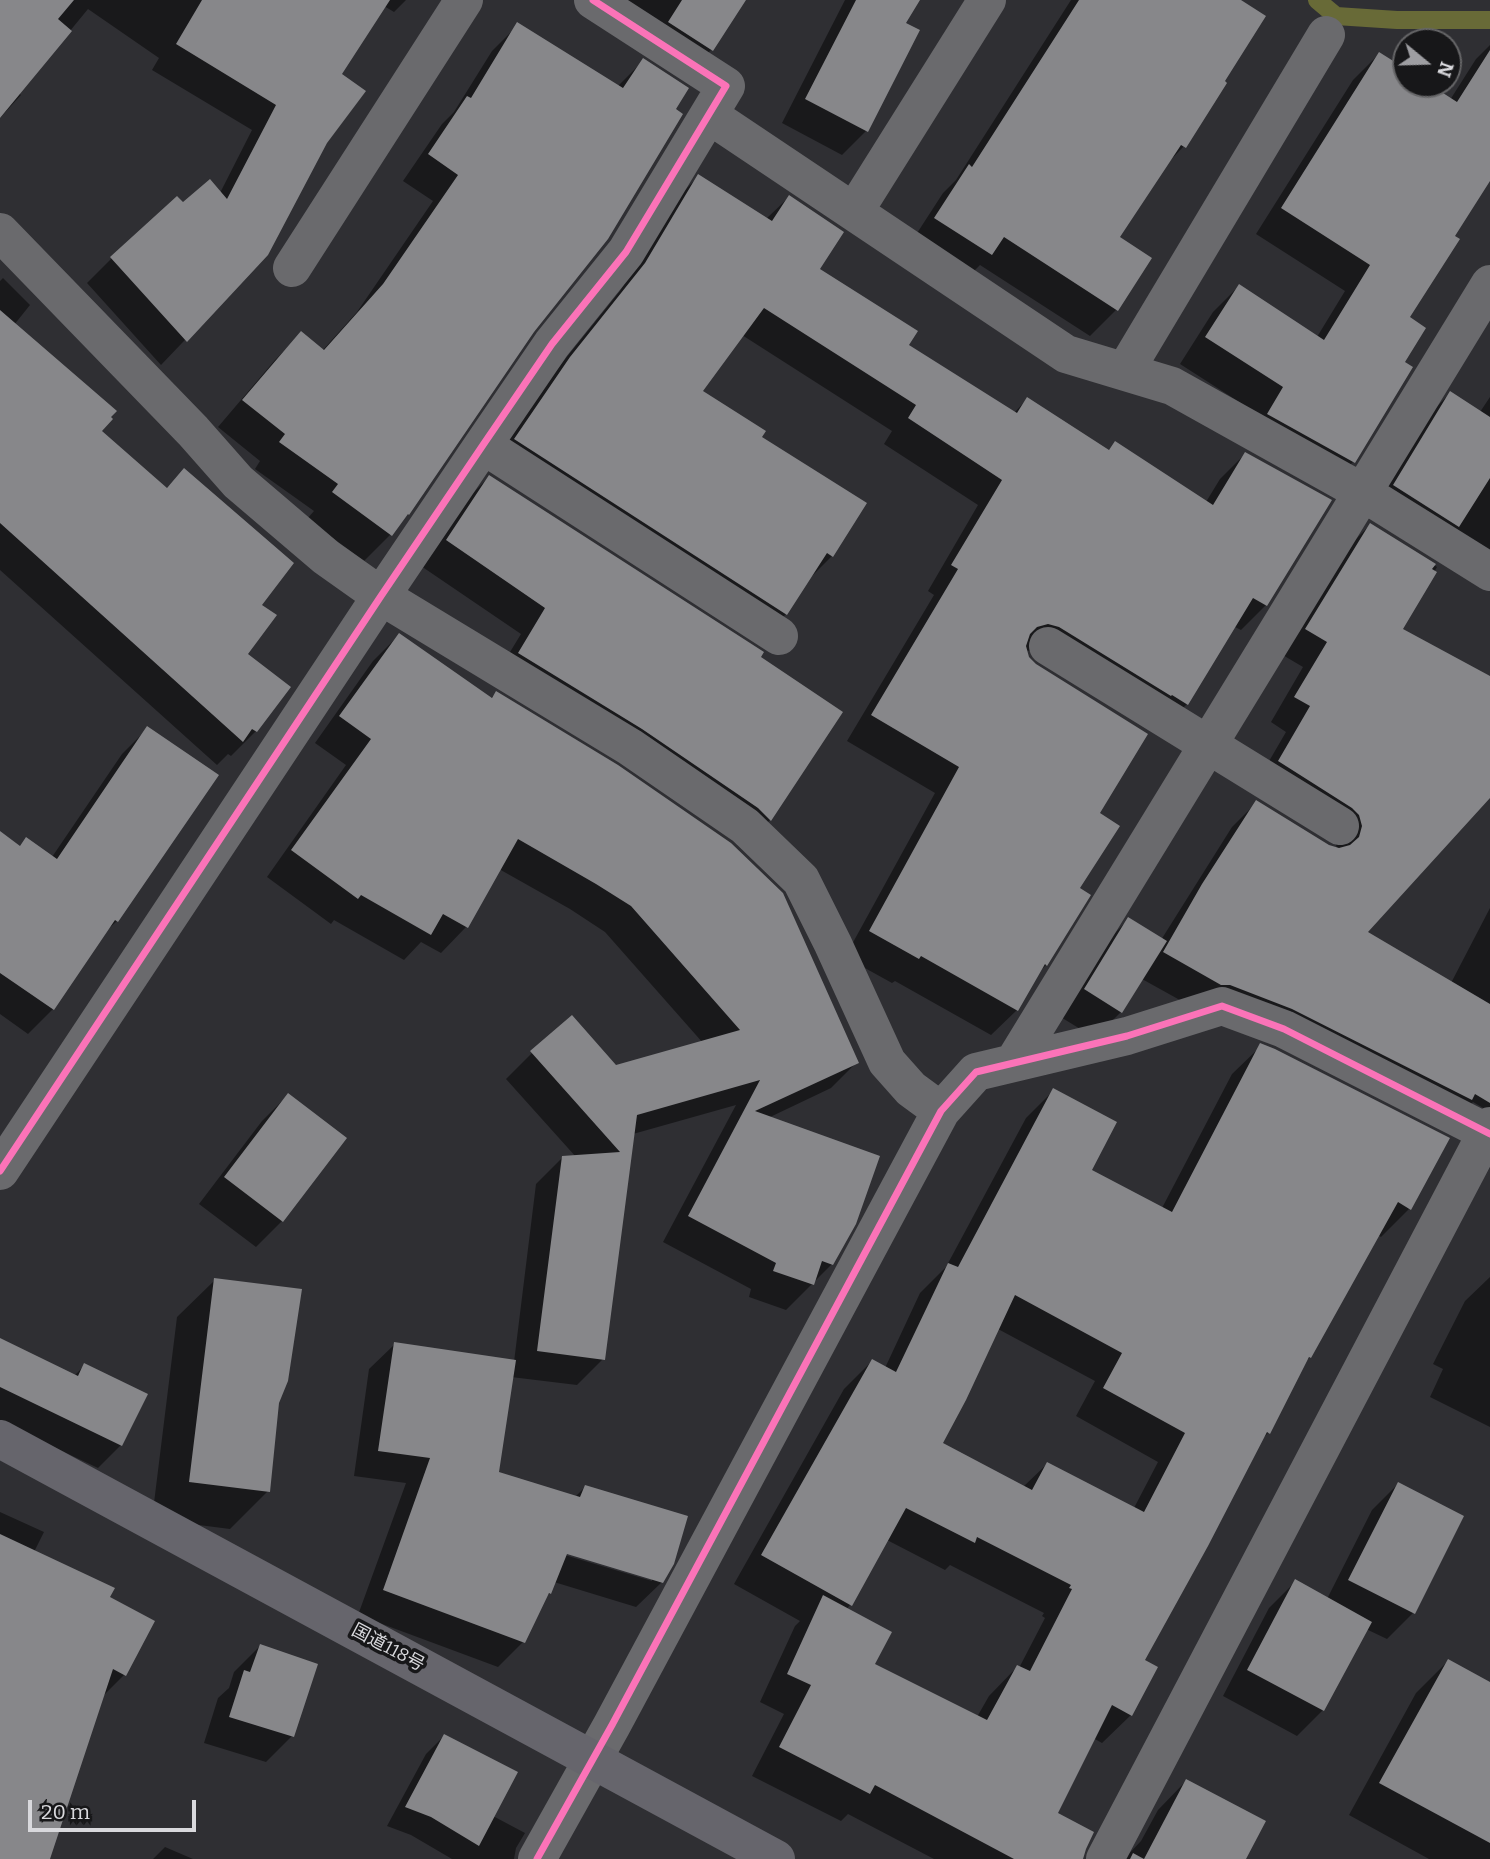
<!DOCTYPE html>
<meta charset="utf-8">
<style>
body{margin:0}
#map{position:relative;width:1490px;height:1859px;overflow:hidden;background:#2f2f33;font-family:Bitter,serif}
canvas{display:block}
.north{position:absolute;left:1392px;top:28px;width:70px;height:70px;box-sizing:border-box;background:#171719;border:2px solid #656567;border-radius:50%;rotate:109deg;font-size:19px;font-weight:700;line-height:28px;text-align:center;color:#d9d9dd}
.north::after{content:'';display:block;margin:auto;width:24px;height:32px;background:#9e9ea2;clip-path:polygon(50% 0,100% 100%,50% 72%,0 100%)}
.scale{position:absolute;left:28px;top:1800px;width:168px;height:32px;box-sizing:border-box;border:4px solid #d9d9dd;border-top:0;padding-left:9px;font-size:21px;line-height:24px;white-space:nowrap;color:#d9d9dd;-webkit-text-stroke:5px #171719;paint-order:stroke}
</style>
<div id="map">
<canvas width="1490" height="1859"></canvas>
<div class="north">N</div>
<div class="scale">20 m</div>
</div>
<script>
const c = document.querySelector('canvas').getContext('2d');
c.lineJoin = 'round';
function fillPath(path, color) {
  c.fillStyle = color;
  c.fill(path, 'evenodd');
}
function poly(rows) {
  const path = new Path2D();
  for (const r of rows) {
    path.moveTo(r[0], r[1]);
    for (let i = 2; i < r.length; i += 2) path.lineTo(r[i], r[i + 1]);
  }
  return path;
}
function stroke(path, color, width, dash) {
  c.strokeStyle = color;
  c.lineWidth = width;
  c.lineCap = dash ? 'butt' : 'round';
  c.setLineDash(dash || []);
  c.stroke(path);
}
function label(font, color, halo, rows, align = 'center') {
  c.font = font + ' Bitter,"Noto Sans JP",serif';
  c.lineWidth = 7;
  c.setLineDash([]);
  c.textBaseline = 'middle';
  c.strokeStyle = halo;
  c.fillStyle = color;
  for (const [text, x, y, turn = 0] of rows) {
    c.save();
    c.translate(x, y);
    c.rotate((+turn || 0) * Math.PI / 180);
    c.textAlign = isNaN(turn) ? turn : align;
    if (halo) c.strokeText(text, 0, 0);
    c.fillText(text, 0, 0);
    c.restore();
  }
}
const shadow = poly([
 [0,0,406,0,394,12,384,6,340,74,326,142,267,254,161,365,87,283,112,258,182,204,220,193,252,130,152,70,159,58,88,9,19,93,21,95,0,118],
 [588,0,730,0,740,6,711,50,687,74],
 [845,0,918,0,903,23,866,131,842,155,782,123],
 [1071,0,1238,0,1184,146,1166,165,1117,238,1116,310,1090,336,980,265,965,280,910,244,943,193,956,180],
 [518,25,617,87,643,61,533,331,390,535,364,561,307,519,314,511,255,469,260,461,218,427,275,360,301,334,322,351,357,312,433,201,403,181,442,124,454,112,492,51],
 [1490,45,1490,177,1453,236,1407,318,1403,363,1353,462,1327,488,1258,414,1180,364,1213,312,1239,286,1317,337,1345,291,1256,234,1353,80,1379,54,1406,71,1406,84,1426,84,1450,100,1476,59],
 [699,176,766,219,789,197,818,269,907,345,1014,413,1027,399,1108,451,1115,443,1206,502,1220,479,1245,454,1266,605,1241,630,1233,626,1187,704,1162,729,1034,652,1025,650,1097,814,1077,889,1046,965,1039,972,1017,1010,991,1035,895,981,892,983,845,957,935,793,847,741,934,595,928,591,978,505,884,444,892,431,742,335,700,391,760,437,832,556,807,581,786,614,761,639,490,465,545,384,620,291,674,201],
 [3,278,30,305,14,325,99,431,166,489,184,471,259,605,245,655,289,687,256,731,231,756,228,754,217,765,0,570,0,281],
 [1450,393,1480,412,1490,397,1490,575,1369,511,1426,418],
 [489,477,759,657,770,820,744,846,732,834,493,680,521,634,421,566,463,503],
 [1370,525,1437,567,1401,630,1490,678,1490,796,1365,933,1451,983,1490,908,1490,1112,1473,1102,1454,1121,1196,1009,1142,979,1121,1012,1095,1038,1059,1016,1102,946,1128,920,1161,940,1232,827,1257,802,1328,847,1337,849,1335,840,1254,787,1286,732,1271,722,1303,667,1281,654,1345,550],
 [399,635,490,699,496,693,857,1062,831,1088,768,1118,832,1264,786,1310,749,1297,751,1289,663,1242,736,1105,633,1134,603,1359,577,1385,511,1377,497,1474,575,1497,585,1487,662,1582,636,1607,554,1582,550,1593,544,1598,523,1642,498,1667,358,1615,406,1483,354,1476,369,1369,395,1344,514,1362,536,1184,562,1158,576,1157,506,1079,532,1053,616,1067,703,1043,605,932,570,909,499,869,466,927,441,953,421,942,404,960,334,920,331,924,267,877,346,765,315,743,373,661],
 [559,1550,652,1578,652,1581,558,1553],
 [147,729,117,921,103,934,53,1009,28,1034,0,1014,0,833,19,847,52,857,122,754],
 [1261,1046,1409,1209,1381,1237,1378,1235,1310,1357,1305,1362,1268,1433,1261,1440,1143,1661,1131,1715,1102,1743,1093,1738,1056,1814,1082,1859,934,1859,848,1814,841,1821,752,1776,784,1714,760,1702,795,1626,800,1621,734,1584,844,1389,872,1361,885,1368,920,1293,946,1267,1026,1118,1054,1090,1090,1171,1162,1208,1232,1074],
 [998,1329,1095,1381,1076,1416,1158,1462,1134,1508,1047,1464,1023,1487,940,1444],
 [887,1540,945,1570,950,1565,1044,1613,1042,1616,1045,1618,1019,1668,1017,1667,989,1696,977,1717,872,1665,846,1610,850,1605],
 [288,1095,345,1138,282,1221,256,1247,199,1204,262,1121],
 [1490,1277,1490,1427,1430,1397,1443,1369,1433,1364,1465,1301],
 [215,1280,277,1403,268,1491,230,1529,152,1519,177,1317],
 [0,1346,74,1376,85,1365,121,1445,98,1468,7,1425,0,1429],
 [1398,1484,1462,1516,1413,1613,1387,1639,1366,1629,1323,1710,1297,1736,1223,1696,1269,1608,1295,1582,1327,1599,1372,1510],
 [0,1512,44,1532,34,1552,107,1597,124,1675,102,1697,48,1859,0,1859],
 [260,1646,292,1736,266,1762,204,1743,218,1698,229,1688,234,1672],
 [1448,1661,1490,1684,1490,1859,1429,1859,1349,1815,1416,1693],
 [444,1736,493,1816,525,1833,516,1848,514,1859,452,1859,411,1835,387,1826,426,1754],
 [1186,1781,1244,1859,1124,1859,1141,1841,1158,1810],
 [165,1847,193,1859,153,1859]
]);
const stream = poly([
 [1317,0,1336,16,1397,20,1490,20]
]);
const building = poly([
 [0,0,74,0,58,19,72,31,0,118],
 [202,0,390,0,342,74,366,91,327,143,268,255,187,342,110,257,177,196,183,202,210,179,227,199,276,105,176,44],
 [682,0,746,0,713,51,668,22],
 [856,0,920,0,906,23,920,30,868,132,805,99],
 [1079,0,1241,0,1266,16,1225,81,1227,83,1186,148,1181,145,1120,237,1152,258,1118,311,1004,237,992,255,934,218,969,164,972,167],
 [517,22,623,88,643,58,689,88,676,109,683,114,608,239,534,332,409,515,408,514,392,536,332,492,338,484,279,442,285,434,242,400,301,331,324,350,383,284,458,175,428,154,467,96,471,98],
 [1490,50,1490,181,1455,236,1460,239,1410,317,1426,328,1405,362,1413,367,1355,463,1267,414,1283,387,1205,337,1239,284,1324,340,1370,265,1281,208,1379,52,1406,69,1406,84,1429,84,1457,102],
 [698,174,772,221,789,195,844,232,820,269,918,331,909,345,1017,413,1027,397,1109,450,1115,441,1213,505,1245,452,1332,500,1267,606,1253,598,1188,705,1172,695,1171,696,1059,627,1048,624,1037,627,1030,634,1026,646,1029,657,1036,664,1148,734,1100,813,1120,826,1080,888,1091,895,1047,966,1045,964,1018,1011,921,956,919,959,869,931,959,767,871,715,958,569,951,565,1002,480,908,418,916,405,764,308,703,391,766,431,762,437,867,503,833,557,827,553,787,615,514,439,570,357,645,263],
 [0,310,117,411,111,417,113,419,102,431,167,488,184,468,294,563,262,605,277,615,248,654,291,687,257,732,252,729,243,742,0,523],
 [1450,391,1490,417,1490,478,1459,527,1393,485],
 [489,475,764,652,761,657,843,712,771,821,758,808,642,729,518,653,545,608,446,540],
 [1370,523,1436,564,1432,569,1437,572,1403,629,1490,676,1490,798,1368,932,1490,1004,1490,1103,1475,1094,1472,1100,1292,1009,1230,985,1221,985,1163,952,1202,884,1256,800,1329,845,1339,848,1350,845,1359,837,1362,826,1359,815,1352,808,1278,761,1310,706,1294,697,1327,642,1305,629],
 [399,633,492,698,496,691,618,765,731,843,783,893,859,1063,755,1111,880,1156,856,1224,833,1265,822,1261,814,1285,773,1271,776,1263,688,1216,760,1080,637,1115,605,1360,537,1351,562,1156,620,1152,530,1051,572,1015,616,1065,740,1030,631,906,596,884,518,839,468,928,443,914,431,935,361,895,358,899,291,850,371,739,339,716],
 [147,726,219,775,118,922,115,920,54,1010,0,973,0,831,20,846,26,837,57,859],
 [1128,917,1167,941,1122,1013,1084,989],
 [1260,1043,1275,1049,1450,1138,1411,1210,1398,1202,1311,1358,1309,1357,1270,1434,1267,1432,1208,1546,1145,1660,1158,1667,1132,1716,1112,1705,1058,1813,1094,1832,1086,1849,1083,1859,1014,1859,875,1785,870,1794,779,1747,811,1685,787,1674,823,1595,892,1632,875,1664,987,1720,1017,1665,1030,1671,1072,1589,1069,1588,1071,1585,977,1537,975,1543,906,1508,852,1606,761,1555,872,1359,896,1372,948,1263,958,1267,1053,1088,1117,1122,1092,1170,1172,1212],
 [1015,1295,1122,1353,1103,1388,1185,1433,1144,1512,1047,1462,1032,1490,943,1443,966,1400],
 [288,1093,347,1138,283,1222,224,1177],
 [214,1278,302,1289,288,1381,279,1403,270,1492,189,1482],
 [0,1338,78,1376,84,1363,148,1394,122,1446,0,1387],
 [394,1342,516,1360,499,1472,580,1497,585,1485,688,1516,674,1564,663,1583,567,1554,551,1594,549,1593,525,1643,383,1590,430,1458,378,1451],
 [1398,1482,1464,1516,1415,1614,1348,1580],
 [0,1534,115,1588,110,1597,155,1621,126,1676,113,1669,50,1859,0,1859],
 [1295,1579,1372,1622,1324,1711,1247,1670],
 [260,1644,318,1664,294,1737,229,1717,244,1670,250,1672],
 [1448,1659,1490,1682,1490,1843,1379,1783],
 [444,1734,518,1772,479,1846,431,1817,405,1807],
 [1186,1779,1266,1821,1246,1859,1130,1859,1133,1853,1144,1859]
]);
const minor = poly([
 [709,115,1066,354,1172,386,1362,492,1490,572],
 [854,212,987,0],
 [0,232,193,431,238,482,326,557,381,596,630,747,745,826,801,880,833,944,887,1062,911,1089,941,1111],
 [292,268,464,0],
 [1125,371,1326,35],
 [483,445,779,636],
 [1048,646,1340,826],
 [1014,1062,1490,284],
 [0,1171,381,596,483,445,552,344,626,252,726,86,593,0],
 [537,1859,612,1725,941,1111,976,1072,1127,1036,1222,1006,1284,1029,1490,1134],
 [1105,1859,1490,1126]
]);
const trunk = poly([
 [0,1439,776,1859]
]);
const cycleway = poly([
 [0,1171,381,596,483,445,552,344,626,252,726,86,593,0],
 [537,1859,612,1725,941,1111,976,1072,1127,1036,1222,1006,1284,1029,1490,1134]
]);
const streetNames = [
 ["国道118号",388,1648,28]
];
fillPath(shadow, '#0007');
stroke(stream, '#686a37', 18);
fillPath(building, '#87878a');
stroke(minor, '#6a6a6d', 38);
stroke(trunk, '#66656c', 38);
stroke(cycleway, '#fb73b8', 7);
label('18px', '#d9d9dd', '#171719', streetNames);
</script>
